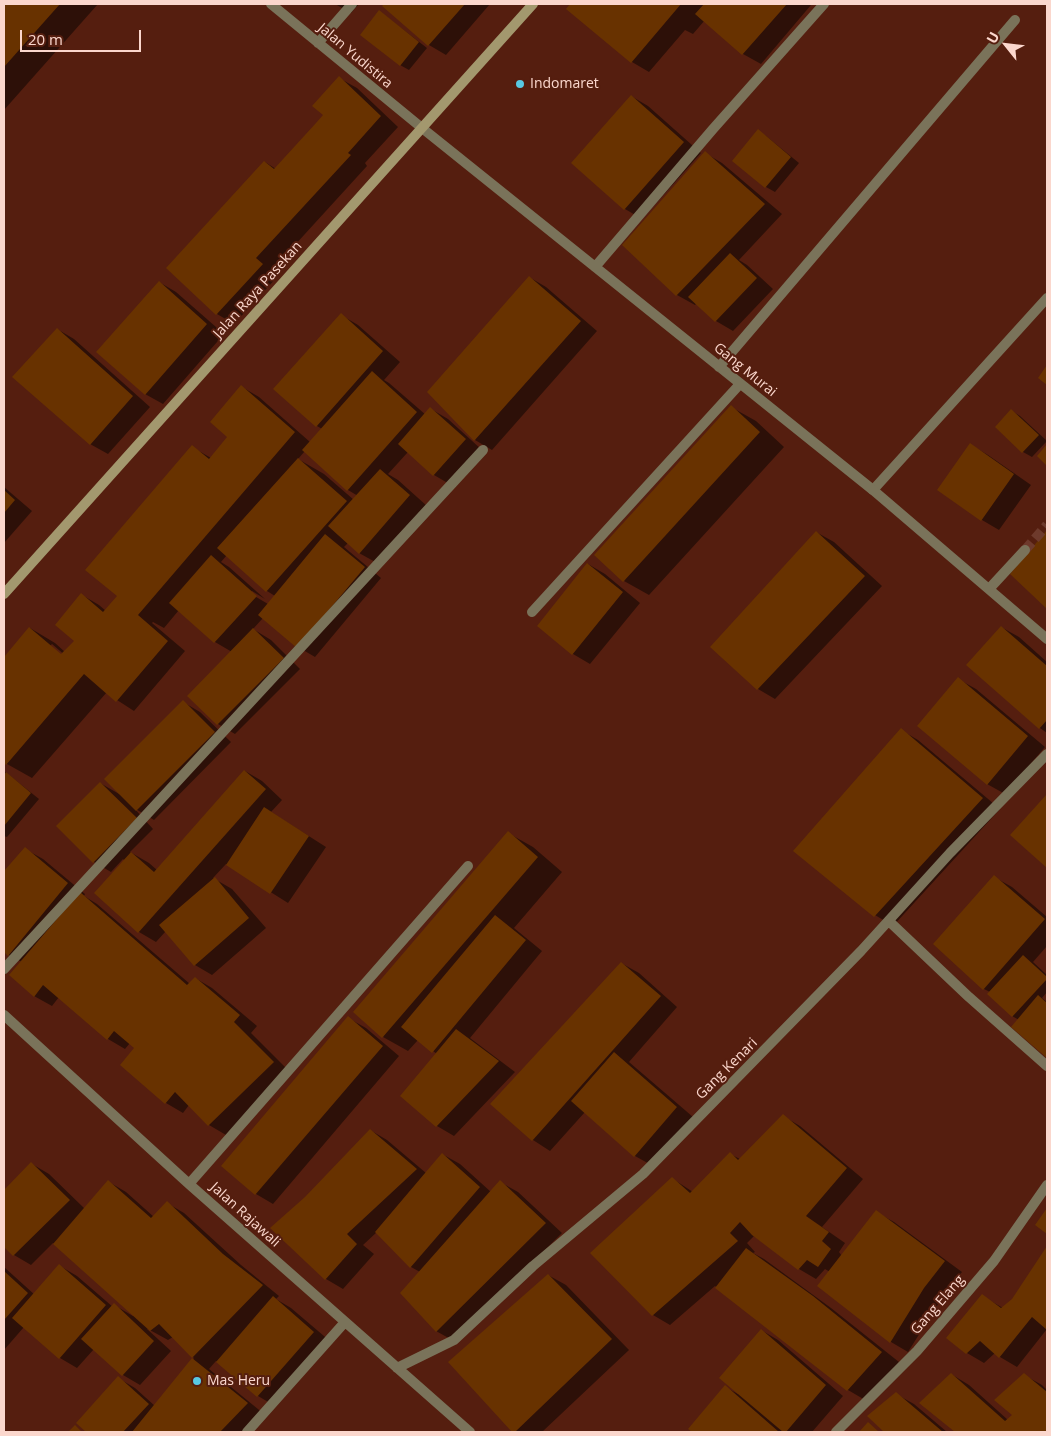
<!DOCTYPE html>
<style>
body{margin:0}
#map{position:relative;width:1051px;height:1436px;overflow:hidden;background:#551e0f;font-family:"Open Sans",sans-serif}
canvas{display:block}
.frame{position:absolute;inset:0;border:5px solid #fbd7cd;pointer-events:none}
.north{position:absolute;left:981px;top:20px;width:50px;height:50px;-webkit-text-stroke:4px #551e0f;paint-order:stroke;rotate:299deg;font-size:14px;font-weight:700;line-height:20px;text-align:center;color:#fbd7cd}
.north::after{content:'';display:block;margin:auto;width:18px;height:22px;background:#fbd7cd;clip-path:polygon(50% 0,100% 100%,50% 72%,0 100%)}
.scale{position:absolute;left:20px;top:30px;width:121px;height:22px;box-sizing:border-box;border:2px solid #fbd7cd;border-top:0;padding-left:6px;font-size:15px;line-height:18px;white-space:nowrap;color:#fbd7cd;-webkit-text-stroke:4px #551e0f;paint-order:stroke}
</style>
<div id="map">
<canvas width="1051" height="1436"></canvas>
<div class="frame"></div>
<div class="north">U</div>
<div class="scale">20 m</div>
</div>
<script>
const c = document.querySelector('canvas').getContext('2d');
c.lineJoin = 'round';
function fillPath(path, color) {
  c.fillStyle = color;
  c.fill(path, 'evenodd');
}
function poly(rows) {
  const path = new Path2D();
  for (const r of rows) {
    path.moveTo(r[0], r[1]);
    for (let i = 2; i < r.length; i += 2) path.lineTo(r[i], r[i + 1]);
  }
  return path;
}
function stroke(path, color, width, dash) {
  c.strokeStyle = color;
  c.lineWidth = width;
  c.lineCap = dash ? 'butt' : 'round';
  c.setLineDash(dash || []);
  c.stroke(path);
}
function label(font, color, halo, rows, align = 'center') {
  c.font = font + ' "Open Sans",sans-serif';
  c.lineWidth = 4;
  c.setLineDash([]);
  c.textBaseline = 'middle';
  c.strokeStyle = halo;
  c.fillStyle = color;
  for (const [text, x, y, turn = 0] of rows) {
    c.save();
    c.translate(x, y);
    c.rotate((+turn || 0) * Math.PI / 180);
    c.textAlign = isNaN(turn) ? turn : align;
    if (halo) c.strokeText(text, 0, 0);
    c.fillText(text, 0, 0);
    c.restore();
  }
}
const shadow = poly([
 [4,4,98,4,4,110],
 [335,4,359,4,351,13],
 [385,4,490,4,446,55,429,45,384,6],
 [572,4,809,4,811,5,761,64,743,54,705,20,693,34,685,30,649,72,632,62,568,9],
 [379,12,387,17,427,48,409,70,400,65],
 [339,78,357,88,398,127,365,163,367,166,273,269,279,275,234,324,217,314,265,162,276,169,324,115],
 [631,96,648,106,701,153,642,219,625,209],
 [758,131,766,136,799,163,775,192,766,187,734,160],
 [705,153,722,163,782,214,739,260,747,265,773,289,733,331,716,321,697,303,695,305,677,295,624,245],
 [529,277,546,287,597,331,492,450,475,440],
 [159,282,176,292,224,334,163,404,145,394],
 [341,315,358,325,400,362,384,380,389,383,426,415,431,409,448,419,482,450,451,485,434,475,408,452,388,474,398,480,427,506,377,563,359,553,348,543,344,547,381,578,315,657,298,647,263,618,253,629,271,640,300,669,235,734,218,724,189,696,232,652,215,642,179,610,164,628,153,622,152,623,185,651,134,711,117,700,107,692,32,778,7,764,4,761,4,659,30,628,55,643,65,652,76,640,82,595,99,605,106,611,118,596,192,447,211,458,229,437,242,387,259,397,310,442,322,429,317,426],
 [305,451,348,490,358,496,354,500,324,474,298,459],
 [227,555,267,591,275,596,268,604,251,594,252,591,265,599,229,567,221,562],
 [52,644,67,657,65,659,50,646],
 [57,329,74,339,150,407,108,454,90,444],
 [731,407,756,421,784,447,649,595,624,581],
 [1012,411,1020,416,1047,441,1032,457,1023,452],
 [971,445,988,455,1031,485,999,530,982,520,939,490],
 [4,487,32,511,4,543],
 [816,532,834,542,882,586,775,699,758,689,712,647],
 [1047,532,1047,608,1012,574],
 [588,564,605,574,640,603,590,664,573,654,538,626],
 [1001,627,1019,637,1047,662,1047,733,1040,728,968,665],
 [958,679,976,689,1045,747,1005,794,987,784],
 [183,702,200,712,231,742,154,820,134,808,153,829,130,852,149,863,157,870,245,771,262,781,282,800,271,812,326,847,288,903,226,864,213,878,232,889,266,928,212,975,195,965,166,931,156,942,139,932,96,893,125,861,123,859,111,872,94,862,100,783,121,795],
 [901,730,918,740,1000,809,893,926,875,915],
 [4,771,39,799,7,837,4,836],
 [1047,795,1047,866,1011,835],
 [508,833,533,847,562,872,514,928,542,951,470,1038,515,1072,454,1136,437,1126,402,1096,437,1054,418,1040,408,1051,383,1037],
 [25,849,43,859,85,894,84,896,97,904,190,984,195,978,212,988,257,1026,251,1033,290,1072,226,1135,209,1125,189,1105,183,1113,166,1103,136,1048,130,1043,125,1049,108,1039,59,997,52,1006,34,996,22,962,9,955,4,950,4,873],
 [994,877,1012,887,1047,917,1047,946,1033,962,1047,975,1047,992,1042,998,1047,1002,1047,1056,1013,1027,1019,1020,1012,1016,990,992,984,989],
 [621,963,639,973,677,1007,629,1062,693,1117,653,1166,635,1156,585,1112,550,1151,533,1140,492,1104],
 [348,1018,366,1028,399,1056,273,1204,256,1194,222,1166],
 [783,1116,800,1126,863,1179,822,1227,845,1243,839,1252,842,1256,876,1212,894,1222,962,1272,942,1298,908,1352,891,1342,819,1286,830,1272,825,1269,816,1279,799,1269,754,1236,747,1243,755,1252,753,1253,764,1259,831,1308,899,1362,865,1400,848,1390,715,1286,670,1325,653,1315,673,1179,693,1192,730,1154,740,1159],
 [370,1130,387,1140,426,1173,442,1154,460,1164,491,1192,500,1182,518,1192,562,1233,454,1341,436,1331,420,1272,411,1267,377,1232,363,1245,374,1254,343,1289,326,1279,306,1198],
 [32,1164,49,1174,85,1209,109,1182,126,1192,154,1217,167,1203,184,1213,241,1265,279,1296,276,1299,291,1308,331,1342,275,1406,258,1396,216,1361,209,1369,264,1414,247,1432,88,1432,78,1423,118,1378,135,1388,155,1406,194,1358,173,1337,168,1340,148,1329,147,1329,171,1351,140,1385,123,1375,94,1349,77,1368,60,1358,24,1327,4,1350,4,1267,35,1295,60,1266,77,1276,113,1307,114,1305,133,1316,134,1315,53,1243,31,1265,14,1255,4,1245,4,1192],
 [1047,1248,1047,1329,1017,1367,1000,1357,995,1353,984,1363,967,1353,948,1338,982,1296,1003,1308,1013,1300],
 [548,1275,566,1285,629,1350,542,1432,514,1432,449,1362],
 [761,1330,778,1340,843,1396,812,1432,694,1432,690,1429,725,1387,738,1394,738,1393],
 [951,1374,969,1385,1008,1420,1014,1415,1024,1375,1042,1385,1047,1390,1047,1432,957,1432,921,1403],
 [896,1394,914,1404,947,1432,886,1432,869,1416]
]);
const building = poly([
 [4,4,60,4,4,67],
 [384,4,465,4,428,46,382,6],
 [570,4,681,4,631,63,566,9],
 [704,4,787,4,742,55,695,14],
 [379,10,419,42,400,66,360,35],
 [339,76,381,116,348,153,351,155,256,258,263,264,216,315,166,268,264,161,274,169,316,123,323,115,312,106],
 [631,95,684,142,624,210,571,163],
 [758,129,791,157,765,188,732,161],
 [705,151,765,204,676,296,622,245],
 [730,253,757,278,715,322,688,297],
 [529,276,581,321,474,441,427,392],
 [159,281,207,324,145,395,96,352],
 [341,313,383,351,316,427,273,389],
 [57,328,133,396,90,445,12,377],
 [1047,365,1047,385,1038,378],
 [372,371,417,412,347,491,302,450],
 [241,385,295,432,138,615,168,641,116,702,84,674,6,765,4,763,4,657,29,627,61,654,74,641,55,625,81,593,103,612,117,596,85,570,192,445,209,459,227,437,210,422],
 [731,405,760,432,623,582,594,555],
 [430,407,466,439,433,476,398,444],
 [1011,409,1039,435,1022,453,995,427],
 [970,443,1014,474,981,521,937,490],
 [1047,444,1047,466,1037,456],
 [298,458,347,501,266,592,217,548],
 [380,469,410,495,359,554,328,526],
 [4,490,15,500,4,513],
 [1047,530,1047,609,1010,574],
 [816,531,865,576,757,690,710,647],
 [325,534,365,567,297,648,258,615],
 [211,555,257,596,214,643,169,603],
 [587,563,623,592,572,655,537,626],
 [1001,626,1047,666,1047,720,1039,729,966,665],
 [253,628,284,658,217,725,187,696],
 [958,677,1028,736,987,785,917,726],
 [183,700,215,732,136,811,104,779],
 [901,728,983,798,874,917,793,851],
 [244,770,266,789,138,933,94,893,131,852,154,872],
 [6,772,31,793,4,826,4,775],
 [100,782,137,818,93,863,56,826],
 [1047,794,1047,868,1010,835],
 [264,807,309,836,270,894,226,865],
 [508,831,538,857,382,1038,353,1012],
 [25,847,68,883,8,956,4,952,4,871],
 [994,875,1045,919,983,990,933,944],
 [215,877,249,918,194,966,159,925],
 [80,892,187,985,195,977,240,1015,234,1022,274,1062,208,1126,175,1092,165,1104,120,1065,134,1048,114,1031,107,1040,43,985,34,997,9,975],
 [495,915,526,940,432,1053,401,1027],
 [1023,955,1047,977,1047,979,1012,1017,987,994],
 [621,962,661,996,532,1141,490,1104],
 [1038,995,1047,1003,1047,1058,1011,1027],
 [348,1016,383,1046,255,1195,221,1166],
 [456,1029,499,1061,436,1127,400,1096],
 [614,1052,677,1107,634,1157,571,1101],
 [783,1114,847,1168,806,1216,829,1232,822,1241,831,1249,818,1267,807,1260,798,1270,752,1235,740,1222,730,1233,738,1241,652,1316,590,1253,672,1177,690,1193,730,1152,738,1160],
 [370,1129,417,1169,347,1234,357,1244,325,1280,270,1228,305,1197],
 [442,1153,480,1187,410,1268,375,1232],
 [31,1162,70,1200,13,1256,4,1247,4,1190],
 [108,1180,151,1218,167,1201,223,1254,263,1285,192,1358,159,1324,150,1331,53,1244],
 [500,1180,546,1223,436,1332,400,1293],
 [1047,1208,1047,1234,1035,1225],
 [876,1210,945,1261,924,1288,890,1343,817,1286],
 [1047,1246,1047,1330,1032,1317,999,1358,980,1341,966,1354,946,1338,982,1294,1001,1308,1012,1299],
 [746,1248,813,1296,882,1352,847,1391,715,1288],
 [59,1264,106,1305,59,1359,12,1318],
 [4,1271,28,1293,4,1320],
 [548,1274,612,1339,515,1432,512,1432,448,1362],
 [273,1296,314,1332,257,1397,216,1362],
 [114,1303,154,1341,122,1376,81,1339],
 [761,1329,826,1385,786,1432,783,1432,719,1378],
 [192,1358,248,1403,220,1432,132,1432],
 [951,1373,1005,1421,1012,1415,994,1400,1024,1373,1047,1392,1047,1432,955,1432,919,1403],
 [118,1376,149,1404,123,1432,86,1432,76,1423],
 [725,1385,779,1432,692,1432,688,1429],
 [896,1392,943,1432,884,1432,867,1416],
 [868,1422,879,1432,859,1432],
 [75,1425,82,1432,68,1432]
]);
const streetTunnel = poly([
 [1025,550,1047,525]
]);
const lane = poly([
 [873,490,1047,298]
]);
const street = poly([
 [271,4,422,128,873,490,1047,639],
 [318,43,352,4],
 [595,267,713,129,824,4],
 [719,367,1015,20],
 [989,589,1025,550],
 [532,612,740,384],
 [889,921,969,997,1047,1066],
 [4,969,483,450],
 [4,1015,189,1184,470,1432],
 [189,1184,468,866],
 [397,1368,454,1340,533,1266,643,1174,861,951,950,853,1047,754],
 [247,1432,345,1322],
 [836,1432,917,1351,994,1261,1047,1185]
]);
const secondary = poly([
 [4,594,533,4]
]);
const markers = [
 [520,84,5,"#58c9e3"],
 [197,1381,5,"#58c9e3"]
];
const streetNames = [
 ["Jalan Yudistira",355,56,40],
 ["Jalan Raya Pasekan",258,290,-48],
 ["Gang Murai",745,370,39],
 ["Gang Kenari",727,1069,-45],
 ["Jalan Rajawali",245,1215,42],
 ["Gang Elang",938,1305,-49]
];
const poiNames = [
 ["Indomaret",530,84],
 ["Mas Heru",207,1381]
];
fillPath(shadow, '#0007');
fillPath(building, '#683200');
stroke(streetTunnel, '#6e3a2c', 10, [10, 5]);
stroke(lane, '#7a735a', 10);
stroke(street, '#7a735a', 10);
stroke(secondary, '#a3986e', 10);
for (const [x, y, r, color] of markers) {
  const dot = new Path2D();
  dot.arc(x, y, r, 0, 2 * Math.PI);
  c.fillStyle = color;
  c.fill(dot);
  stroke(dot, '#551e0f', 2);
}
label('14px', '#fbd7cd', '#551e0f', streetNames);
label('14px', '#fbd7cd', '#551e0f', poiNames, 'left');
</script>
